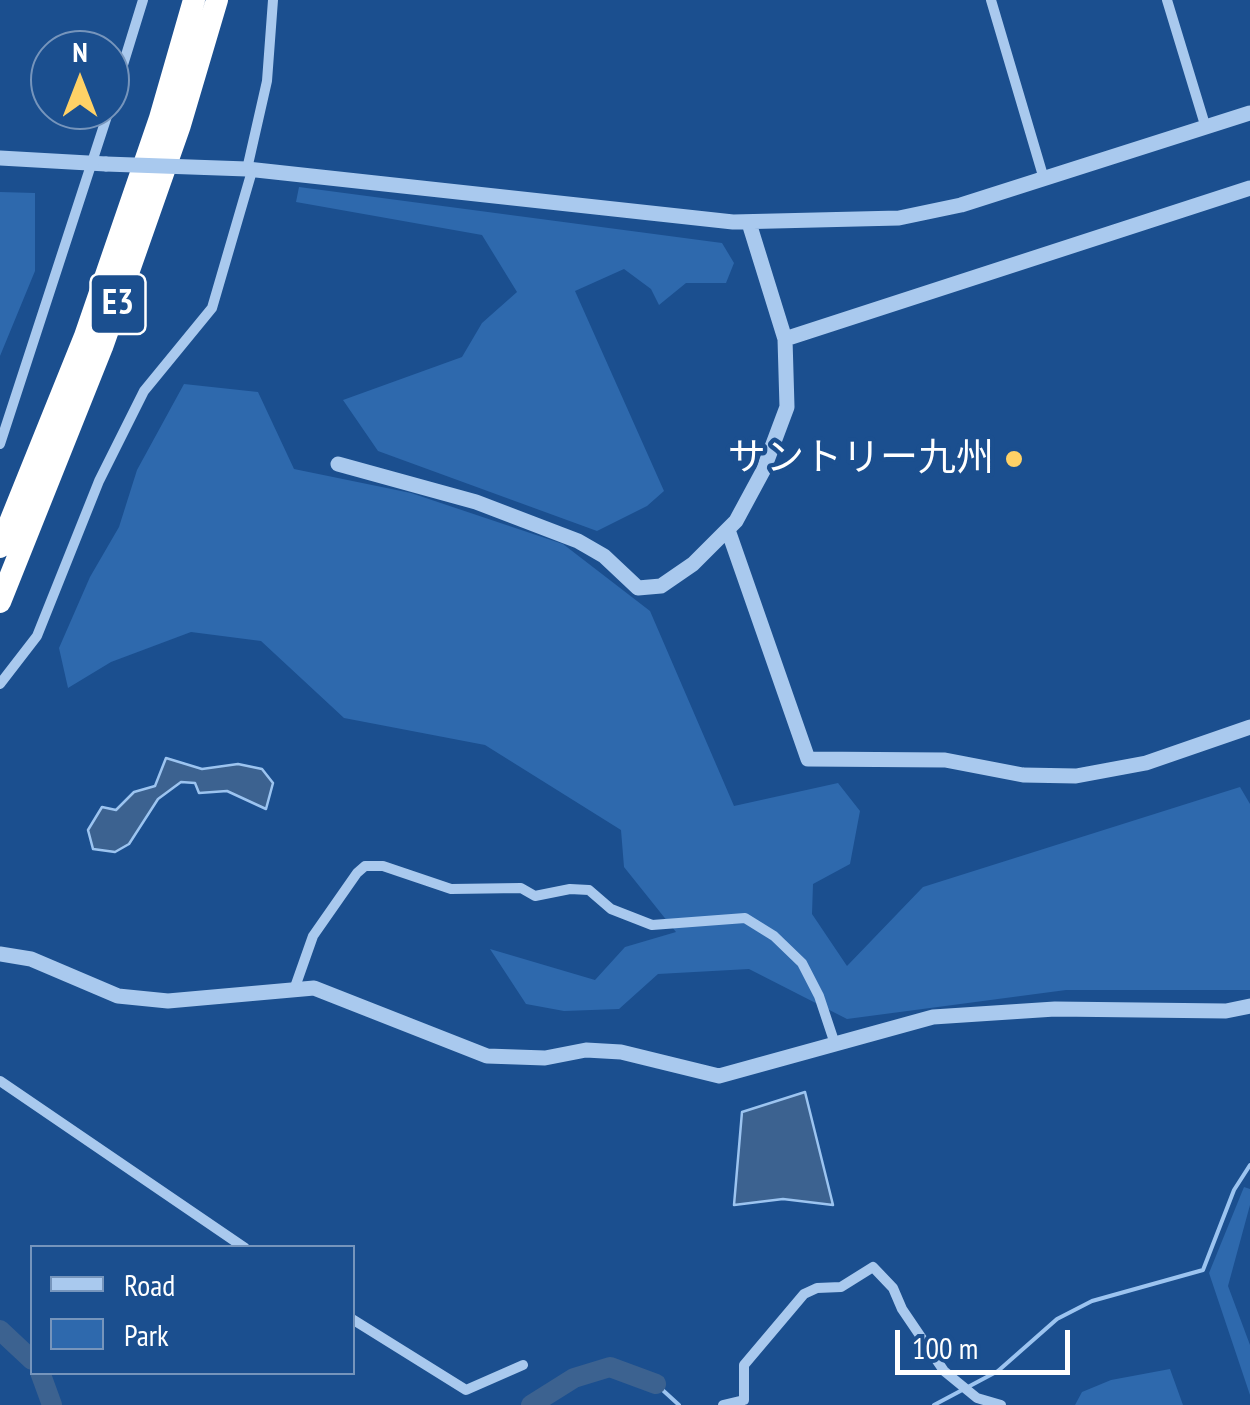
<!DOCTYPE html>
<meta charset="utf-8">
<style>
body{margin:0}
#map{position:relative;width:1250px;height:1405px;overflow:hidden;background:#1b4f8f;font-family:"PT Sans Narrow",sans-serif}
canvas{display:block}
.legend{position:absolute;left:30px;top:1245px;width:325px;height:130px;box-sizing:border-box;background:#1b4f8f;border:2px solid #7695bc;margin:0;padding:12px 18px;list-style:none;font-size:30px;color:#fff}
.legend li{display:flex;align-items:center;gap:20px;height:50px}
.legend b{width:50px;border:2px solid #7695bc}
.north{position:absolute;left:30px;top:30px;width:100px;height:100px;box-sizing:border-box;background:#1b4f8f;border:2px solid #7695bc;border-radius:50%;rotate:0deg;font-size:28px;font-weight:700;line-height:40px;text-align:center;color:#fff}
.north::after{content:'';display:block;margin:auto;width:35px;height:45px;background:#ffd166;clip-path:polygon(50% 0,100% 100%,50% 72%,0 100%)}
.scale{position:absolute;left:895px;top:1330px;width:175px;height:45px;box-sizing:border-box;border:5px solid #fff;border-top:0;padding-left:12px;font-size:30px;line-height:35px;white-space:nowrap;color:#fff;-webkit-text-stroke:8px #1b4f8f;paint-order:stroke}
</style>
<div id="map">
<canvas width="1250" height="1405"></canvas>
<ul class="legend">
<li><b style="height:12px;background:#a9c9ee"></b>Road</li>
<li><b style="height:28px;background:#2e69ad"></b>Park</li>
</ul>
<div class="north">N</div>
<div class="scale">100 m</div>
</div>
<script>
const c = document.querySelector('canvas').getContext('2d');
c.lineJoin = 'round';
function fillPath(path, color) {
  c.fillStyle = color;
  c.fill(path, 'evenodd');
}
function poly(rows) {
  const path = new Path2D();
  for (const r of rows) {
    path.moveTo(r[0], r[1]);
    for (let i = 2; i < r.length; i += 2) path.lineTo(r[i], r[i + 1]);
  }
  return path;
}
function stroke(path, color, width, dash) {
  c.strokeStyle = color;
  c.lineWidth = width;
  c.lineCap = dash ? 'butt' : 'round';
  c.setLineDash(dash || []);
  c.stroke(path);
}
function label(font, color, halo, rows, align = 'center') {
  c.font = font + ' "PT Sans Narrow","Noto Sans JP",sans-serif';
  c.lineWidth = 9;
  c.setLineDash([]);
  c.textBaseline = 'middle';
  c.strokeStyle = halo;
  c.fillStyle = color;
  for (const [text, x, y, turn = 0] of rows) {
    c.save();
    c.translate(x, y);
    c.rotate((+turn || 0) * Math.PI / 180);
    c.textAlign = isNaN(turn) ? turn : align;
    if (halo) c.strokeText(text, 0, 0);
    c.fillText(text, 0, 0);
    c.restore();
  }
}
const green = poly([
 [299,187,722,243,734,263,726,283,686,283,659,305,651,289,624,269,575,291,664,491,647,506,597,531,378,451,343,400,462,357,482,323,517,292,482,235,296,202],
 [0,192,35,193,35,271,0,356],
 [184,384,258,392,294,469,411,493,563,544,650,611,734,806,838,783,860,811,850,864,813,884,812,914,847,966,923,887,1240,787,1250,804,1250,990,1066,990,847,1019,749,969,658,974,619,1009,564,1011,526,1004,490,949,595,980,625,947,676,932,624,867,621,830,485,745,344,718,261,641,191,632,111,662,68,688,59,648,90,577,119,527,137,470],
 [1244,1187,1250,1189,1250,1205,1228,1286,1250,1345,1250,1395,1209,1273],
 [1170,1369,1183,1405,1075,1405,1082,1392,1111,1380]
]);
const water = poly([
 [166,758,202,769,238,764,262,769,273,783,266,809,227,791,199,793,195,783,181,782,158,799,129,844,115,852,93,849,88,830,102,807,116,810,134,792,155,786,166,758],
 [805,1092,833,1205,783,1199,734,1205,742,1112,805,1092]
]);
const stream = poly([
 [656,1384,679,1405],
 [934,1405,998,1371,1057,1319,1092,1301,1203,1270,1234,1190,1250,1165]
]);
const river = poly([
 [0,1330,32,1360],
 [40,1372,52,1405],
 [531,1405,574,1378,610,1367,656,1384]
]);
const minor = poly([
 [991,0,1044,179],
 [1167,0,1206,128],
 [110,107,143,0],
 [247,169,267,81,273,0],
 [0,444,109,110],
 [0,684,37,636,99,481,144,391,212,308,252,171],
 [295,987,313,936,357,873,365,866,383,866,451,889,521,888,535,896,570,889,589,890,611,909,652,925,745,918,774,936,802,963,819,996,834,1041],
 [0,1081,245,1248],
 [352,1319,466,1390,523,1365],
 [723,1405,744,1400,744,1365,804,1294,817,1288,841,1287,873,1267,893,1288,902,1309,944,1371,977,1398,1001,1405]
]);
const tertiary = poly([
 [0,158,106,164],
 [247,169,733,222,899,218,961,205,1250,113],
 [785,339,1250,188],
 [338,464,476,502,578,541,604,556,638,588,661,586,693,564,736,521,763,471,787,407,785,339,749,223],
 [728,530,808,759,945,760,1023,775,1076,776,1146,763,1250,727],
 [0,954,31,959,118,996,168,1001,314,988,487,1056,545,1058,586,1050,621,1052,719,1076,933,1017,1055,1009,1226,1011,1250,1006]
]);
const motorway = poly([
 [0,547,85,336,160,118,194,0],
 [0,602,102,347,180,125,217,0]
]);
const tertiaryBridge = poly([
 [106,164,247,169]
]);
const markers = [
 [1014,459,10,"#ffd166"]
];
const shields = [
 [118,304,55]
];
const shieldNames = [
 ["E3",118,304]
];
const poiNames = [
 ["サントリー九州",994,459]
];
fillPath(green, '#2e69ad');
fillPath(water, '#3c6290');
stroke(water, '#9cc4f0', 2.5);
stroke(stream, '#9cc4f0', 4);
stroke(river, '#3c6290', 20);
stroke(minor, '#a9c9ee', 10);
stroke(tertiary, '#a9c9ee', 15);
stroke(motorway, '#fff', 22);
stroke(tertiaryBridge, '#a9c9ee', 15);
for (const [x, y, r, color] of markers) {
  const dot = new Path2D();
  dot.arc(x, y, r, 0, 2 * Math.PI);
  c.fillStyle = color;
  c.fill(dot);
  stroke(dot, '#1b4f8f', 4);
}
for (const [x, y, w] of shields) {
  const box = new Path2D();
  box.roundRect(x - w / 2, y - 30, w, 60, 8);
  c.fillStyle = '#1b4f8f';
  c.fill(box);
  stroke(box, '#fff', 2.5);
}
label('bold 35px', '#fff', null, shieldNames);
label('38px', '#fff', '#1b4f8f', poiNames, 'right');
</script>
